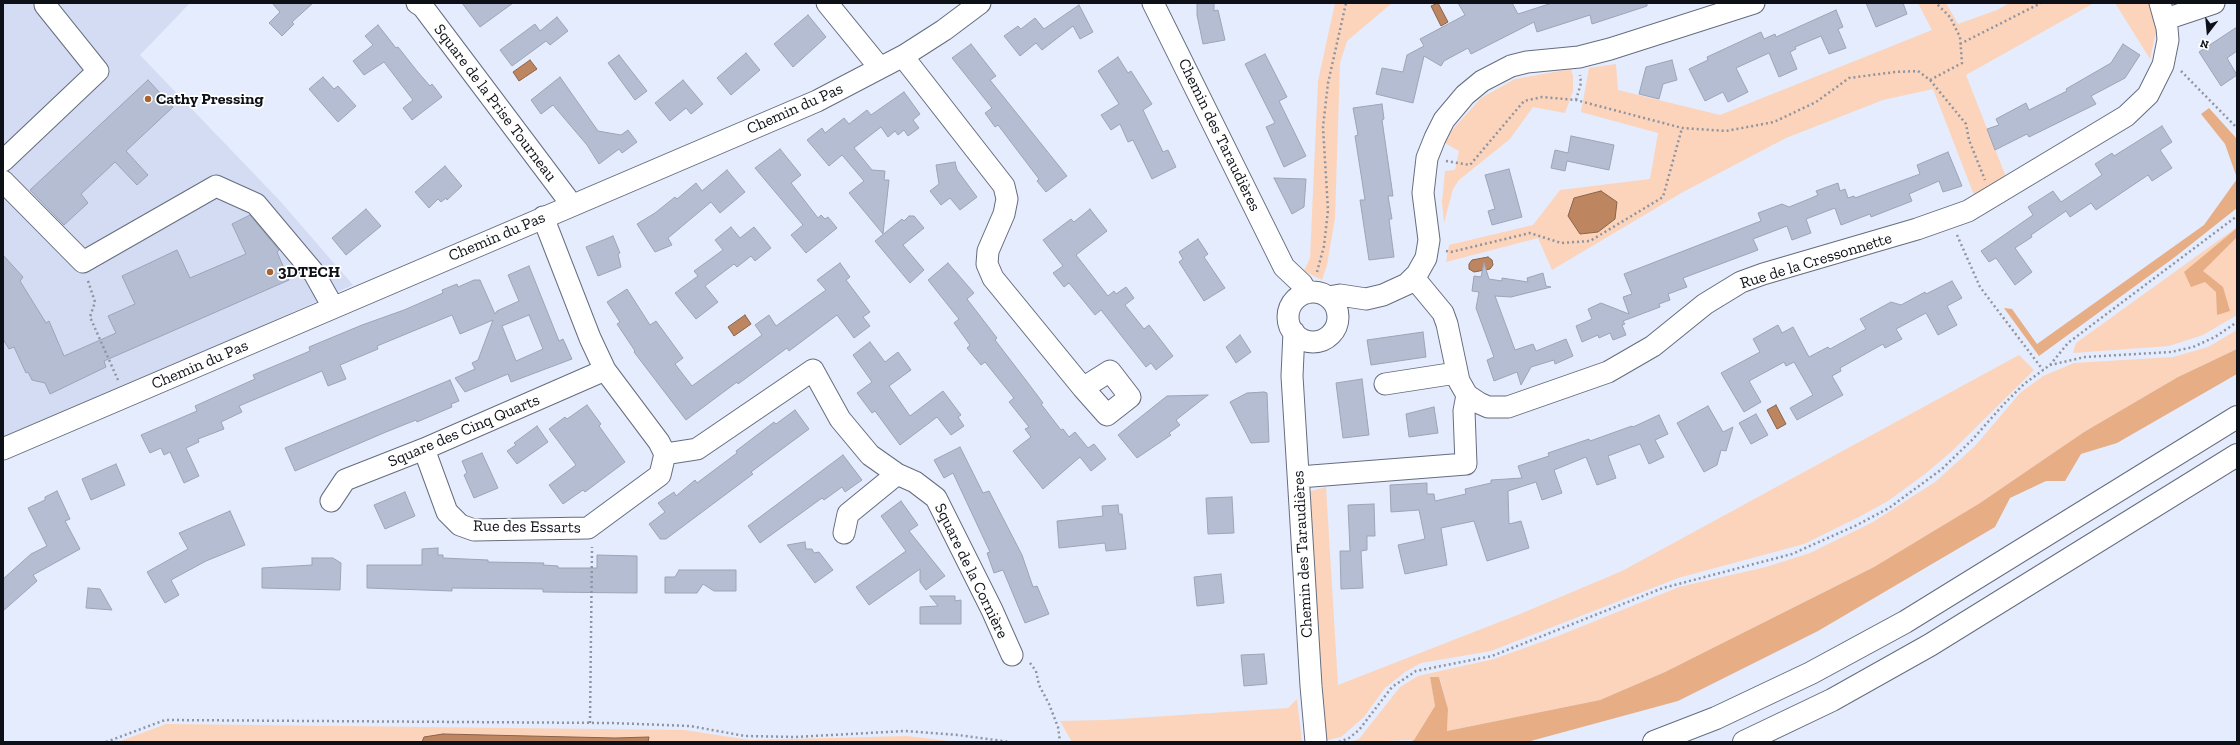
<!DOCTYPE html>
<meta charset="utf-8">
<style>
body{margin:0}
#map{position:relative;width:2240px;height:745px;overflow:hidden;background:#e5ecfd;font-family:"Zilla Slab",serif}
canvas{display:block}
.frame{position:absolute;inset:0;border:4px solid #0d1017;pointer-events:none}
.north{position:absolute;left:2188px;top:12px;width:40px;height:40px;-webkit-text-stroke:3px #fff;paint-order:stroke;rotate:196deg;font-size:11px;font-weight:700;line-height:16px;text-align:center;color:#0d1017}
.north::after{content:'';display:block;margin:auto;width:14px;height:18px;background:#0d1017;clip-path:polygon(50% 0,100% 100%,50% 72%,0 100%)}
</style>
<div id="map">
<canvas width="2240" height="745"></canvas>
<div class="frame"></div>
<div class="north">N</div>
</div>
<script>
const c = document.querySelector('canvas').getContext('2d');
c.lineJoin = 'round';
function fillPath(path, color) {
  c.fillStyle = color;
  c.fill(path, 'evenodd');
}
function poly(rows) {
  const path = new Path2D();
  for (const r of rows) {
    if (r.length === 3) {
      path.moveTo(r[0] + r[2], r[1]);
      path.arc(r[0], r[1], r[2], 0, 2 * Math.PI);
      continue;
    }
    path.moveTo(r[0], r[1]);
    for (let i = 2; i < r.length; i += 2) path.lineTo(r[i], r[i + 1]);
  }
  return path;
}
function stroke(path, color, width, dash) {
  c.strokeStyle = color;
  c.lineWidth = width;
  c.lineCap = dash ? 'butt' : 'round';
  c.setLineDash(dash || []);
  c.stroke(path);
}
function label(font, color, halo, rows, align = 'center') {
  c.font = font + ' "Zilla Slab",serif';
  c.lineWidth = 3.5;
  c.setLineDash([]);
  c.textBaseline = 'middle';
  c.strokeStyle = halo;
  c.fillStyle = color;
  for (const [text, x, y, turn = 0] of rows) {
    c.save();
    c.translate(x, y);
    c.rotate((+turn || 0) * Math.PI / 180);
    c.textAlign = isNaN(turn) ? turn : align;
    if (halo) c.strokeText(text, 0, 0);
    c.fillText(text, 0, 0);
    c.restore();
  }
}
const built = poly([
 [3,3,190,3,140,55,280,201,353,285,32,430,3,440]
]);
const green = poly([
 [1335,3,1392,3,1347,41,1340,63,1335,218,1327,265,1322,280,1304,271,1310,258,1318,81],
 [1918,3,1946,3,1958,24,1997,10,2009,3,2094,3,1966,75,2006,177,1974,195,1933,89,1883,100,1786,138,1683,192,1552,270,1538,238,1446,262,1449,245,1533,225,1560,190,1650,179,1658,133,1581,112,1589,68,1616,64,1618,90,1720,115,1932,30],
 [2115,3,2150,3,2156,32,2150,59],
 [1571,69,1573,76,1573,91,1565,113,1533,107,1510,139,1459,180,1453,189,1444,223,1442,202,1445,171,1455,170,1459,151,1445,143,1453,129,1481,98,1515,79],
 [2237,227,2237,315,2203,335,2169,346,2073,353,2076,343],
 [2237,330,2237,349,2178,377,2084,432,1980,503,1874,567,1665,672,1600,700,1447,731,1448,709,1440,678,1430,677,1435,706,1414,740,1350,742,1359,739,1400,687,1418,676,1494,659,1558,636,1679,587,1766,567,1810,553,1873,522,1935,482,1975,446,2020,393,2043,376,2074,363,2173,357,2208,347],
 [2019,355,2034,370,1951,452,1925,474,1888,501,1859,517,1804,544,1678,578,1491,651,1421,663,1405,672,1385,688,1364,717,1341,737,1324,741,1308,492,1326,487,1338,685,1520,614,1622,571],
 [1297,699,1302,742,1072,742,1060,721,1105,720,1288,708],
 [166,724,684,730,750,740,907,736,958,742,118,742]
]);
const forest = poly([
 [2209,108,2237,139,2237,178,2225,144,2201,114],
 [2237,179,2237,208,2175,257,2039,356,2004,308,2012,309,2037,344,2204,225],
 [2237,228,2237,237,2203,271,2223,287,2230,311,2217,315,2216,292,2205,282,2191,287,2184,272],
 [2237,349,2237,374,2117,443,2081,454,2065,481,2046,481,2010,498,1995,527,1818,631,1678,701,1527,742,1409,742,1414,740,1435,706,1430,677,1439,677,1448,709,1447,731,1600,700,1665,672,1874,567,1980,503,2084,432,2178,377]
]);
const water = poly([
 [1438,3,1448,22,1441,26,1431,6,1438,3],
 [530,60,537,69,519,81,513,72,530,60],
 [1601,191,1617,202,1615,219,1598,232,1580,234,1568,216,1574,198,1601,191],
 [1488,257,1492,260,1493,265,1490,269,1474,272,1469,269,1469,264,1472,260,1488,257],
 [745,315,751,324,734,336,728,327,745,315],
 [1776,405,1786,424,1777,429,1767,410,1776,405],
 [443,734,615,738,649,737,648,742,422,742,424,737,443,734]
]);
const building = poly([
 [272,3,313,3,292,22,294,24,282,36,269,23,280,12,272,3],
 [462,3,513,3,480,27,462,3],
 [1197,3,1214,3,1214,11,1218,10,1225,40,1203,44,1197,15,1197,3],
 [1458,3,1512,3,1518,14,1552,3,1647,3,1647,6,1592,24,1590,15,1537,32,1534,22,1471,54,1468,48,1444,61,1441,66,1424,56,1413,103,1376,94,1382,68,1403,72,1407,55,1424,46,1420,39,1465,15,1458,3],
 [1866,3,1903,3,1907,14,1876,27,1866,3],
 [1079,5,1093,32,1080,39,1073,26,1042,50,1036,43,1020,56,1004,36,1018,26,1021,29,1035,18,1044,29,1079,5],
 [1836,10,1843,27,1838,29,1846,48,1829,54,1821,36,1795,47,1796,49,1790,52,1797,69,1779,77,1769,53,1736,68,1748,92,1728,102,1723,92,1705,101,1689,69,1708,60,1707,57,1761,32,1764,39,1775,34,1776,37,1836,10],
 [808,15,826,37,793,67,774,44,808,15],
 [557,17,568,31,550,45,546,41,512,66,500,50,535,24,540,31,557,17],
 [378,25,396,48,398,47,417,71,430,86,432,84,442,97,412,120,403,108,413,100,384,62,364,75,353,61,373,45,365,36,378,25],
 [2237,27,2237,51,2227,58,2237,75,2221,86,2199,52,2237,27],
 [971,44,996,76,990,80,1067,176,1046,192,1037,181,1039,179,998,125,995,127,985,113,992,108,952,58,971,44],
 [2123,44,2140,55,2125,78,2091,96,2096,104,2029,137,2027,134,1995,150,1987,129,1999,125,1996,119,2026,103,2029,110,2067,91,2066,89,2111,63,2123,44],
 [746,53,760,70,731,95,717,78,746,53],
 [1265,54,1287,97,1279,101,1306,156,1284,167,1266,127,1275,123,1245,64,1265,54],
 [619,55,647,91,635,100,608,63,619,55],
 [1118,57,1128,73,1131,71,1152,104,1143,110,1163,152,1168,150,1176,167,1152,179,1133,140,1128,142,1120,124,1111,130,1101,115,1119,104,1098,71,1118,57],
 [1672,60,1677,80,1663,84,1659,99,1639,94,1646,67,1672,60],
 [323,77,334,89,338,86,356,106,338,122,309,89,323,77],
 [560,77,598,131,621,135,628,130,637,142,622,153,619,149,599,164,587,145,553,105,541,114,531,100,560,77],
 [148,80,173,107,126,151,148,175,137,185,115,162,81,194,88,203,64,225,30,190,148,80],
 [683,80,703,104,691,114,686,108,670,121,655,103,683,80],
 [904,92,920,114,913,120,919,128,908,136,904,130,898,135,895,131,888,137,881,127,854,148,872,170,885,171,884,180,889,180,883,234,849,193,864,181,842,155,829,166,807,140,822,128,825,133,844,118,849,124,867,110,871,115,904,92],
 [1382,104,1384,119,1382,120,1393,196,1388,196,1392,219,1389,219,1394,257,1369,260,1360,200,1365,200,1355,136,1358,135,1353,108,1382,104],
 [2162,126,2172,142,2160,150,2172,168,2152,181,2148,175,2096,210,2091,203,2070,217,2066,211,2031,235,2032,237,2015,248,2032,272,2015,285,1996,258,1989,262,1981,251,2033,215,2028,207,2053,191,2061,202,2102,175,2095,164,2112,153,2114,156,2162,126],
 [1571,136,1614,145,1609,170,1567,161,1565,171,1551,168,1555,150,1568,153,1571,136],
 [780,149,801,175,791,183,818,218,821,215,825,219,828,217,837,228,806,253,791,235,803,225,755,168,780,149],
 [1948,152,1962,186,1943,192,1939,181,1909,194,1912,201,1871,217,1870,214,1841,225,1835,208,1806,219,1811,233,1792,240,1787,226,1753,239,1758,250,1683,278,1687,287,1668,294,1670,300,1659,304,1660,307,1623,321,1625,324,1622,325,1626,335,1613,340,1610,333,1599,338,1598,335,1582,342,1576,326,1592,319,1588,309,1601,303,1629,314,1623,297,1632,294,1624,274,1761,221,1758,213,1782,204,1789,207,1809,199,1818,195,1816,191,1838,183,1840,191,1845,189,1848,198,1854,196,1855,198,1920,174,1917,165,1948,152],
 [955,162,957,170,977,197,960,210,950,198,941,205,930,191,939,184,936,165,955,162],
 [445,166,462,186,447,200,446,198,441,202,438,199,429,208,415,192,445,166],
 [1509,169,1522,217,1492,225,1488,211,1495,209,1485,175,1509,169],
 [727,170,745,192,720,213,711,202,668,238,672,245,655,252,637,224,655,213,675,197,677,199,696,183,702,191,727,170],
 [1274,178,1306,179,1304,207,1292,214,1274,178],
 [366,209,381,226,346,255,332,238,366,209],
 [1090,209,1107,231,1076,255,1108,296,1114,291,1116,294,1126,287,1134,298,1125,305,1144,329,1149,325,1173,356,1156,370,1151,363,1146,367,1101,310,1095,315,1069,283,1064,287,1053,273,1063,266,1043,240,1071,219,1074,222,1090,209],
 [250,215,279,250,277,252,289,280,104,361,106,367,50,394,45,383,32,380,28,372,26,373,14,347,9,349,3,339,3,255,23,277,20,281,46,323,49,321,64,356,116,333,108,316,135,304,122,276,177,250,190,278,246,254,232,224,250,215],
 [909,216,914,216,924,228,903,245,924,270,910,283,875,241,902,219,904,221,909,216],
 [731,227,740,238,754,227,771,248,755,261,751,256,737,267,734,264,705,286,718,302,696,319,675,293,698,276,694,271,723,250,715,240,731,227],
 [613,236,620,253,618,254,621,267,598,276,586,247,613,236],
 [1198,239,1208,254,1204,257,1225,288,1204,301,1179,262,1183,259,1179,252,1198,239],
 [840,263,850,277,846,280,870,312,863,317,870,326,854,338,837,315,789,351,787,348,738,384,737,382,686,420,634,352,635,351,617,324,620,322,607,302,627,289,650,325,656,321,683,358,675,364,692,386,762,335,755,325,769,315,776,326,826,290,817,280,840,263],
 [948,263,974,293,967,299,997,338,995,340,1025,379,1043,403,1041,404,1061,430,1063,429,1069,437,1075,432,1088,448,1094,444,1106,459,1091,471,1080,457,1043,489,1013,451,1031,437,1025,429,1029,427,1009,402,1014,398,985,362,981,365,967,348,970,345,954,323,959,319,928,280,948,263],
 [1484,263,1489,279,1502,281,1502,278,1528,282,1527,278,1543,273,1546,286,1551,287,1511,297,1495,296,1515,350,1533,344,1536,351,1566,339,1573,356,1555,364,1554,360,1531,367,1521,385,1517,372,1494,381,1487,360,1494,357,1476,308,1479,292,1472,291,1474,276,1481,277,1484,263],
 [529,266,559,341,563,339,572,359,511,382,508,374,465,392,455,378,475,369,472,363,478,360,493,320,460,334,452,315,377,346,378,349,340,365,346,379,328,386,322,371,239,406,242,412,221,422,224,429,198,439,199,442,186,448,199,476,184,483,170,452,164,455,161,448,150,453,141,435,197,411,195,406,255,379,253,375,310,351,309,347,362,325,404,310,443,293,442,290,457,284,458,287,474,280,480,280,495,314,497,311,519,301,508,275,529,266],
 [529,315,543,349,516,361,502,326,529,315],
 [1952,281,1962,298,1947,306,1957,325,1938,335,1926,313,1896,329,1902,339,1885,348,1883,344,1840,368,1841,371,1832,376,1843,395,1797,420,1790,408,1813,395,1794,362,1786,366,1784,362,1749,381,1761,402,1744,412,1721,373,1760,352,1753,339,1778,325,1782,333,1793,327,1809,357,1828,347,1830,349,1866,329,1860,319,1891,302,1901,305,1925,292,1926,294,1952,281],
 [1423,332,1426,357,1371,365,1367,340,1423,332],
 [1240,335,1251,352,1236,363,1226,347,1240,335],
 [870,342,885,362,898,352,911,370,889,386,910,416,943,391,961,415,958,417,964,426,951,435,937,417,900,445,875,411,872,413,857,393,872,382,853,355,870,342],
 [1362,379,1369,435,1343,438,1336,383,1362,379],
 [450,380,459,401,451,404,452,407,417,422,416,420,386,432,295,471,285,448,450,380],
 [1264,392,1267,393,1269,442,1251,443,1230,402,1247,393,1264,392],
 [1208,395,1176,420,1180,425,1169,433,1171,435,1137,458,1118,435,1167,396,1208,395],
 [587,405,601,424,599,426,625,462,585,492,583,490,563,504,549,485,576,465,549,429,565,417,567,419,587,405],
 [1708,406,1723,432,1733,427,1726,451,1721,450,1717,465,1704,472,1677,423,1708,406],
 [1434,407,1438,433,1409,437,1406,414,1434,407],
 [795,410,809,429,751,472,753,474,666,539,660,539,649,524,665,512,658,503,674,492,676,496,695,480,697,483,737,453,736,451,774,422,776,424,795,410],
 [1756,414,1768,435,1751,444,1739,423,1756,414],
 [1659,415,1668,434,1655,440,1664,457,1649,464,1640,444,1608,456,1616,478,1597,485,1586,457,1554,470,1562,493,1542,500,1536,482,1508,491,1509,524,1521,521,1529,548,1487,561,1474,521,1441,528,1447,565,1405,574,1398,545,1425,539,1419,510,1391,512,1390,485,1427,483,1427,494,1434,494,1435,501,1466,494,1465,489,1491,483,1491,480,1522,478,1518,466,1549,456,1548,453,1589,439,1590,441,1632,426,1633,427,1659,415],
 [537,426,548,442,517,464,507,451,516,445,514,443,537,426],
 [960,447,983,493,989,491,1022,555,1033,587,1037,586,1049,614,1025,623,1003,570,994,573,987,553,990,552,953,473,944,478,934,460,960,447],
 [482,453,498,488,474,498,464,475,467,473,462,461,482,453],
 [843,455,862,480,845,492,842,487,824,500,822,498,760,543,748,526,843,455],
 [116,464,125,485,91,500,82,479,116,464],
 [57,491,70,519,65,521,80,549,33,575,37,581,3,611,3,579,31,554,47,546,28,508,45,500,45,497,57,491],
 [405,492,415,516,385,529,374,505,405,492],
 [1232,497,1234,533,1208,534,1206,498,1232,497],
 [901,501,918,525,909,531,945,576,926,590,920,582,920,569,869,605,856,587,906,551,881,516,901,501],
 [1374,504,1375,536,1367,536,1367,550,1361,551,1363,588,1341,589,1340,551,1350,551,1348,505,1374,504],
 [1118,505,1119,514,1122,514,1126,549,1106,551,1105,543,1059,548,1057,521,1103,516,1102,506,1118,505],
 [230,511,245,545,206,561,171,580,179,595,165,603,147,572,188,549,179,533,230,511],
 [805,542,806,549,812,549,814,553,819,552,833,570,815,583,787,545,805,542],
 [438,548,438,555,443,555,443,558,488,560,488,562,544,563,543,565,558,566,558,568,597,568,597,555,637,556,637,593,543,592,543,589,452,588,452,591,367,588,367,565,422,565,422,549,438,548],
 [312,558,333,558,341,563,340,590,262,588,262,568,312,565,312,558],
 [679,570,736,570,736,591,714,591,703,584,697,593,665,593,665,577,675,577,679,570],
 [1221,574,1224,603,1197,606,1194,577,1221,574],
 [88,588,100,589,112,610,86,608,88,588],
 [930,596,955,596,955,601,961,600,961,624,920,624,920,607,938,606,930,596],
 [1264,654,1267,684,1244,686,1241,655,1264,654]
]);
const path = poly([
 [1960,44,2041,3],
 [2181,71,2237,128],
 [1930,80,1962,63,1960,37,1950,17,1936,3],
 [1576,100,1581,83,1580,75],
 [1446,161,1470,165,1524,101,1542,97,1576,100,1682,128,1726,131,1774,122,1816,102,1849,78,1895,72,1918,71,1930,80,1966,124,1969,140,1985,180],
 [1957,235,1980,287,2043,370],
 [1446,251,1451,252,1530,233,1561,243,1590,241,1663,197,1682,128],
 [1317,272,1324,246,1328,210,1323,127,1328,83,1346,3],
 [88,281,95,302,90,317,118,380],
 [2050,365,2068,343,2237,216],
 [1030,663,1036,671,1039,685,1049,704,1058,727,1060,742],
 [590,723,592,547],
 [106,742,165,720,612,723,690,726,745,736,795,737,905,731,958,735,1010,742],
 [1339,742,1349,738,1359,730,1392,687,1416,671,1492,656,1663,588,1792,554,1857,525,1889,508,1942,469,1973,439,2003,405,2024,384,2050,365,2085,357,2171,352,2193,347,2215,337,2237,322]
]);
const minor = poly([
 [417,3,423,7,572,205],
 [827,3,880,68],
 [1153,3,1284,267,1302,284,1307,293],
 [2166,19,2214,3],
 [905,55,908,63,1004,186,1007,199,1004,214,988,251,987,264,993,278,1083,388,1107,415,1130,397,1110,371,1083,388],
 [3,161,98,71,45,5],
 [3,181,83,262,216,186,256,204,314,273,333,307],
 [1414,278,1443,313,1447,324,1459,381,1467,395,1479,403,1488,407,1508,407,1608,372,1653,346,1705,304,1741,282,1763,274,1917,229,1968,211,2126,116,2148,95,2163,65,2168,40,2167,28,2160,3],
 [1313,317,25],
 [1328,297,1340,295,1366,299,1383,295,1407,284,1417,274,1426,258,1429,240,1423,193,1427,158,1435,138,1444,120,1465,95,1482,81,1511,66,1527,62,1579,57,1610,49,1754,3],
 [1294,332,1292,376,1311,686,1316,742],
 [1385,384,1456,373],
 [3,449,817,101,905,55,944,30,980,3],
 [424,449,447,512,460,525,474,530,588,528,660,475,665,454,659,442,605,370,590,338,543,217],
 [665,454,697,449,813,370,840,419,870,455,897,474,915,482,936,498,992,610,1012,655],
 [1299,477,1466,464,1464,411,1467,395],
 [331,501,345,480,424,449,605,370],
 [844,533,848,514,897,474]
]);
const highway = poly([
 [1654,742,1716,718,1811,673,1905,622,2237,417],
 [1744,742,1832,700,1930,645,2237,455]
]);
const markers = [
 [148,99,4,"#a76432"],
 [270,272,4,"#a76432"]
];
const poiNames = [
 ["Cathy Pressing",156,99],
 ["3DTECH",278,272]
];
const streetNames = [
 ["Square de la Prise Tourneau",495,103,53],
 ["Chemin du Pas",795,109,-24],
 ["Chemin des Taraudières",1219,135,64],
 ["Chemin du Pas",497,237,-23],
 ["Rue de la Cressonnette",1816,261,-17],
 ["Chemin du Pas",200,365,-23],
 ["Square des Cinq Quarts",464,431,-23],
 ["Rue des Essarts",527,527,1],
 ["Chemin des Taraudières",1303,554,-93],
 ["Square de la Cornière",971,571,64]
];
fillPath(built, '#d3dcf2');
fillPath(green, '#fbd4bb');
fillPath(forest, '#e7ad85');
fillPath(water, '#be8660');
stroke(water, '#89634a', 1);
fillPath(building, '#b4bdd1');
stroke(building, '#9ca4b8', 1);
stroke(minor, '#656d7f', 23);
stroke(highway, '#656d7f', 24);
stroke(path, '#8e94a1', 2.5, [2, 3]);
stroke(minor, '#fff', 21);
stroke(highway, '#fff', 22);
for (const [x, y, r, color] of markers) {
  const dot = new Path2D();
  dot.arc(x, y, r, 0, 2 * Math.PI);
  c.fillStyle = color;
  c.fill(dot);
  stroke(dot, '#fff', 1.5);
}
label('bold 16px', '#0d1017', '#fff', poiNames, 'left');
label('16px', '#0d1017', '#fff', streetNames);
</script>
